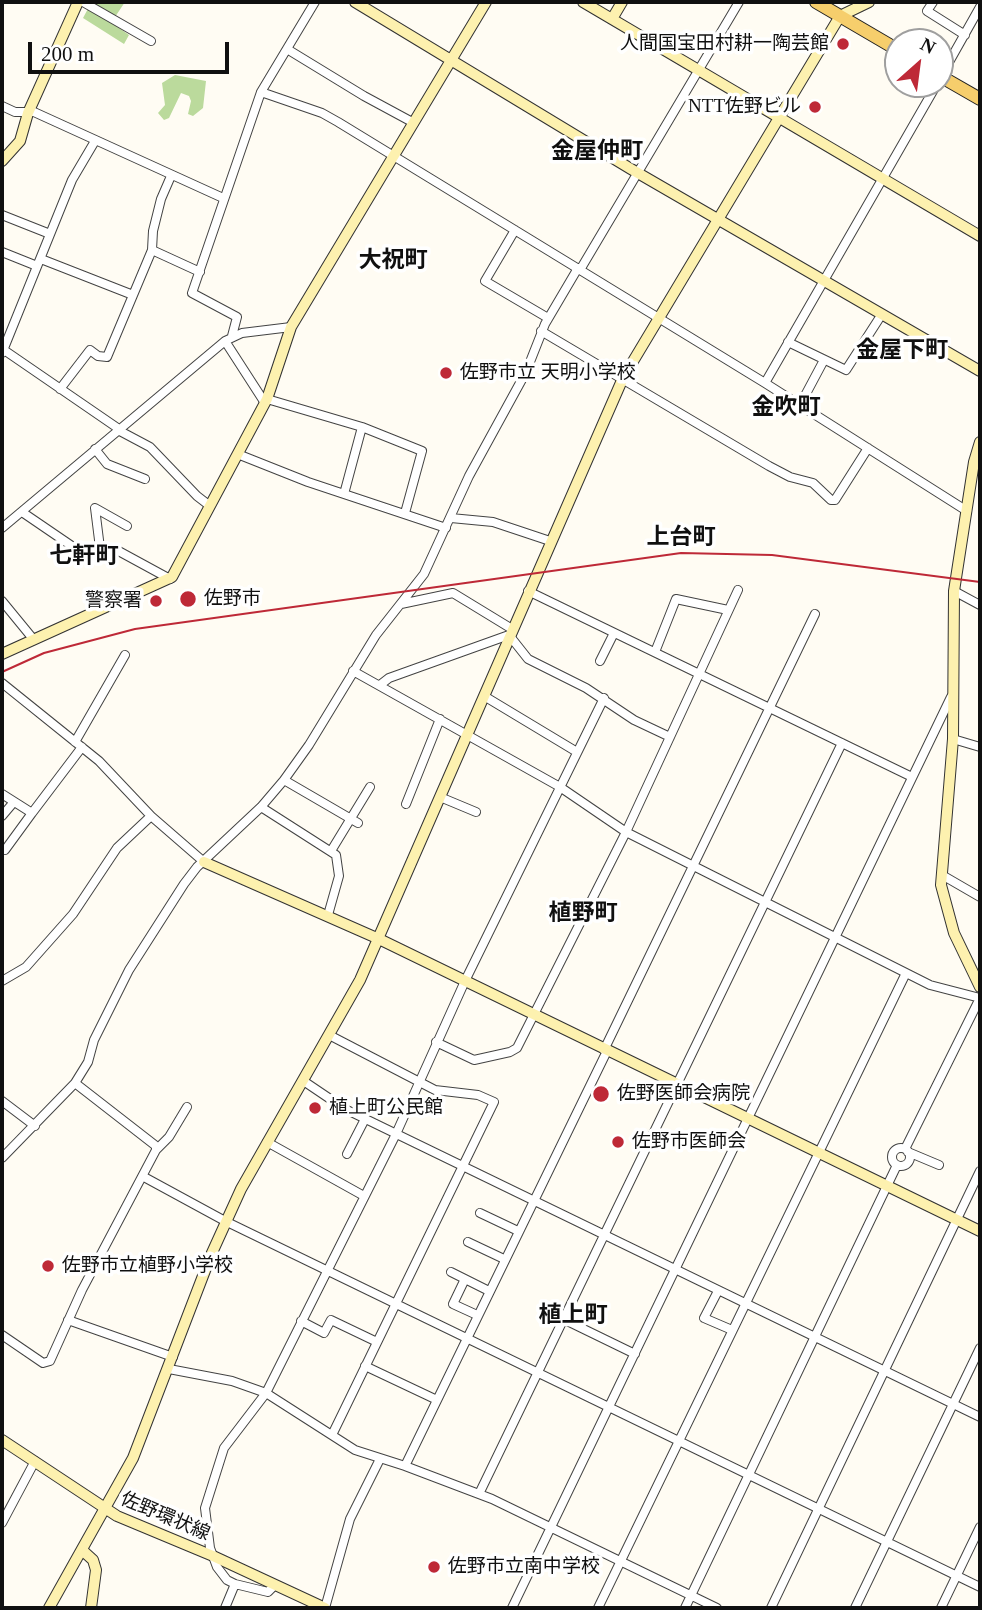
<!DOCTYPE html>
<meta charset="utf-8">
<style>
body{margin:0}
#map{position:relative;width:982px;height:1610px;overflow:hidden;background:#fffcf3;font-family:"Times New Roman",serif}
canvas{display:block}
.frame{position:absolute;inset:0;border:4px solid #101010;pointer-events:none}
.north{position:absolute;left:884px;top:28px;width:70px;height:70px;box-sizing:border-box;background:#fff;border:2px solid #9f9f9f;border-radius:50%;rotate:28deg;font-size:19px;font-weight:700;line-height:28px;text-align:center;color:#101010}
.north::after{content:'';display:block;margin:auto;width:24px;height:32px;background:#be2937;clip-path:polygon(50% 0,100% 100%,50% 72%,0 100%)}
.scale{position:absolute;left:28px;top:42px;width:201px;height:32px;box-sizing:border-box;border:4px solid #101010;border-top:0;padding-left:9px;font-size:21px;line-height:24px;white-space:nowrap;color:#101010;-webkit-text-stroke:5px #fff;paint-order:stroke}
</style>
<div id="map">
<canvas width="982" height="1610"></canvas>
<div class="frame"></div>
<div class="north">N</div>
<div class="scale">200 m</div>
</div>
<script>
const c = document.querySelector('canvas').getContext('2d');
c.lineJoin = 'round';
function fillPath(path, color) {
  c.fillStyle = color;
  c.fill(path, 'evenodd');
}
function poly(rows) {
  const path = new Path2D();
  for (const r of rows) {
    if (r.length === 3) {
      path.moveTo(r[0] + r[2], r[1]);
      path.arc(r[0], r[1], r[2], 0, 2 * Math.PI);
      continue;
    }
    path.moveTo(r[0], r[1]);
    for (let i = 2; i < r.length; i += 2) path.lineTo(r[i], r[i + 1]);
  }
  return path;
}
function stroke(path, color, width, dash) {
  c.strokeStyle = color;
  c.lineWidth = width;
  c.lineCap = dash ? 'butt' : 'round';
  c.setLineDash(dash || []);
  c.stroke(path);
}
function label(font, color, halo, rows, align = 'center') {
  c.font = font + ' "Times New Roman","Noto Sans JP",serif';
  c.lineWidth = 7;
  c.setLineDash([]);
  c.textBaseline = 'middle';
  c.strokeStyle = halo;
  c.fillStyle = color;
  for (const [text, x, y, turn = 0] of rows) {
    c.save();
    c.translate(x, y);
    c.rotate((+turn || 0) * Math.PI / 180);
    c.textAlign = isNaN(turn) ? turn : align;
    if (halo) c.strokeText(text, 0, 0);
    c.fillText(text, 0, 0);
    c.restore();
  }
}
const forest = poly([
 [86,2,125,2,113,20,115,25,129,35,124,44,83,18,90,5],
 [175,75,206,81,203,108,193,116,188,114,191,101,189,96,181,93,169,118,164,120,158,113,165,105,162,83]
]);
const street = poly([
 [83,2,151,41],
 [933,2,927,11,965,35],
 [287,49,364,96,414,123],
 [940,78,980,7],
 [261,92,322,113,338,122,765,383,967,511],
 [2,106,15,112,34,112,223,198],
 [2,215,50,234],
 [515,230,485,281,548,318],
 [152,250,200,272],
 [2,252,37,266],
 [41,259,133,295],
 [580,270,739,2],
 [541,331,769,466,790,477,813,483,831,500,835,500,868,448],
 [232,336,237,317,192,293,261,92,315,2],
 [225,341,265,403],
 [788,342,846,370,882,314],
 [4,350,119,429],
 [2,353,72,180,95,141],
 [765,383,937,84],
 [60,389,90,350,98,356,107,357,152,250,153,231,161,199,171,176],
 [267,399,362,427,422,451,405,513],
 [800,405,824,360],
 [118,430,150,447,197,496,210,506],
 [95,449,107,464,145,479],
 [240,455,308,482,446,528],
 [344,494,362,427],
 [22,512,85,555,100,548,113,548,170,579],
 [451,518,493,522,550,541],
 [2,528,225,341,242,333,291,327],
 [100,548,95,508,127,526],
 [528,591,912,777],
 [954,591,980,605],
 [2,601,34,640],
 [401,604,453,593,512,629],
 [655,652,676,599,728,610],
 [600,661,614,633],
 [353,671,560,787,626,832,930,985,980,998],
 [2,683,99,761,151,816,204,862],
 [380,685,389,678,509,635,528,659,586,688,634,720,670,737],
 [484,696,577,752],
 [953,739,980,747],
 [75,742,125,655],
 [284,780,358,823],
 [2,794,32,813,82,747],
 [440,797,476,812],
 [406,804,440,719],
 [261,807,336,855,339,876,328,915],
 [2,816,13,803],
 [5,850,32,813],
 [331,851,370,787],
 [942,875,980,897],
 [2,981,26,967,73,914,117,848,151,816],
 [331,1036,435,1090,478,1095,494,1102,332,1435],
 [436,1042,474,1060,510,1052,517,1048,626,832,738,590],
 [604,1050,815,614],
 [305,1082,345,1109,980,1417],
 [2,1101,35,1126],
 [267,1142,364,1196],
 [901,1157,9],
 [905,1149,980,998],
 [156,1150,169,1137,187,1107],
 [908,1152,939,1165],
 [347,1154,365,1119],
 [2,1158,75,1083,88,1062,94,1040,129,970,184,884,197,867,261,807,284,780,309,745,376,635,424,574,469,476,526,372,545,324,578,268],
 [144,1177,225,1221,980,1587],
 [480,1213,518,1231],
 [468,1242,504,1259],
 [451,1272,489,1291],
 [465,1279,453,1304,477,1315],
 [718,1291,704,1318,732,1330],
 [563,1319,635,1354],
 [68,1320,173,1357],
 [301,1321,324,1333,331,1320,377,1342],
 [2,1335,43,1363,50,1361,82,1290,156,1150,156,1146,75,1083],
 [365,1366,437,1400],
 [169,1369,232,1381,266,1393,355,1450,405,1466,492,1499,717,1608],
 [405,1466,607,1051],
 [479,1494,842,743],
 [2,1523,35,1461],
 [235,1584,268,1592,275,1585],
 [225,1608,235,1584,227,1580,217,1567,210,1548,205,1508,224,1448,266,1393,396,1134,465,981,604,698],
 [325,1608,350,1519,380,1459],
 [512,1608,951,697],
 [598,1608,906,973],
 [685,1608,897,1165],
 [771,1608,980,1171],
 [855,1608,980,1348],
 [941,1608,980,1527]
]);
const secondary = poly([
 [355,2,631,169,980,371],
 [583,2,980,236],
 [612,19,622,2],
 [2,161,20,141,28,113,78,2],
 [980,442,974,462,954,591,953,739,941,885,954,933,980,987],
 [2,654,172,577,267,399,291,327,486,2],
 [204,862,379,939,980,1231],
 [2,1440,117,1516,213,1556,325,1608],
 [82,1550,93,1560,96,1570,91,1608],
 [49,1608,133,1458,211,1255,241,1189,360,980,623,378,840,16,869,2]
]);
const primary = poly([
 [816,2,898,50],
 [940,76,980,99]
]);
const rail = poly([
 [2,672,44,653,135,629,681,553,772,555,980,582]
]);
const markers = [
 [843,44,7,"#be2937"],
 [815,107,7,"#be2937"],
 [446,373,7,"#be2937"],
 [188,599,9,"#be2937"],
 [156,601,7,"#be2937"],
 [601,1094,9,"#be2937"],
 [315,1108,7,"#be2937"],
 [618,1142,7,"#be2937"],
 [48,1266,7,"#be2937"],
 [434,1567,7,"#be2937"]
];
const poiNames = [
 ["人間国宝田村耕一陶芸館",829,44,"right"],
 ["NTT佐野ビル",801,107,"right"],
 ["佐野市立 天明小学校",460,373],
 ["佐野市",204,599],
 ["警察署",142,601,"right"],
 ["佐野医師会病院",617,1094],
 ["植上町公民館",329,1108],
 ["佐野市医師会",632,1142],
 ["佐野市立植野小学校",62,1266],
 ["佐野市立南中学校",448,1567]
];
const streetNames = [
 ["佐野環状線",165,1517,23]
];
const quarterNames = [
 ["金屋仲町",597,152],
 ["大祝町",393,261],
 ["金屋下町",902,351],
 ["金吹町",786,408],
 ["上台町",681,538],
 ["七軒町",84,557],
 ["植野町",583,914],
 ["植上町",573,1316]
];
fillPath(forest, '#bbda9c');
stroke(street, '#434343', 10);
stroke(secondary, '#323232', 12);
stroke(primary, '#212121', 14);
stroke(street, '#fff', 8);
stroke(secondary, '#fdf1af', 10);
stroke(primary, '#f6ce6c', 12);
stroke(rail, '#be2937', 2);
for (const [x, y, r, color] of markers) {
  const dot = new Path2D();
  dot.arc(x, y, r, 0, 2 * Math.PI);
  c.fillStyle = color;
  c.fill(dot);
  stroke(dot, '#fff', 2.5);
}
label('19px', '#101010', '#fff', poiNames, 'left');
label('19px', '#101010', '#fff', streetNames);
label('bold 23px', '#101010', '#fff', quarterNames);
</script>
